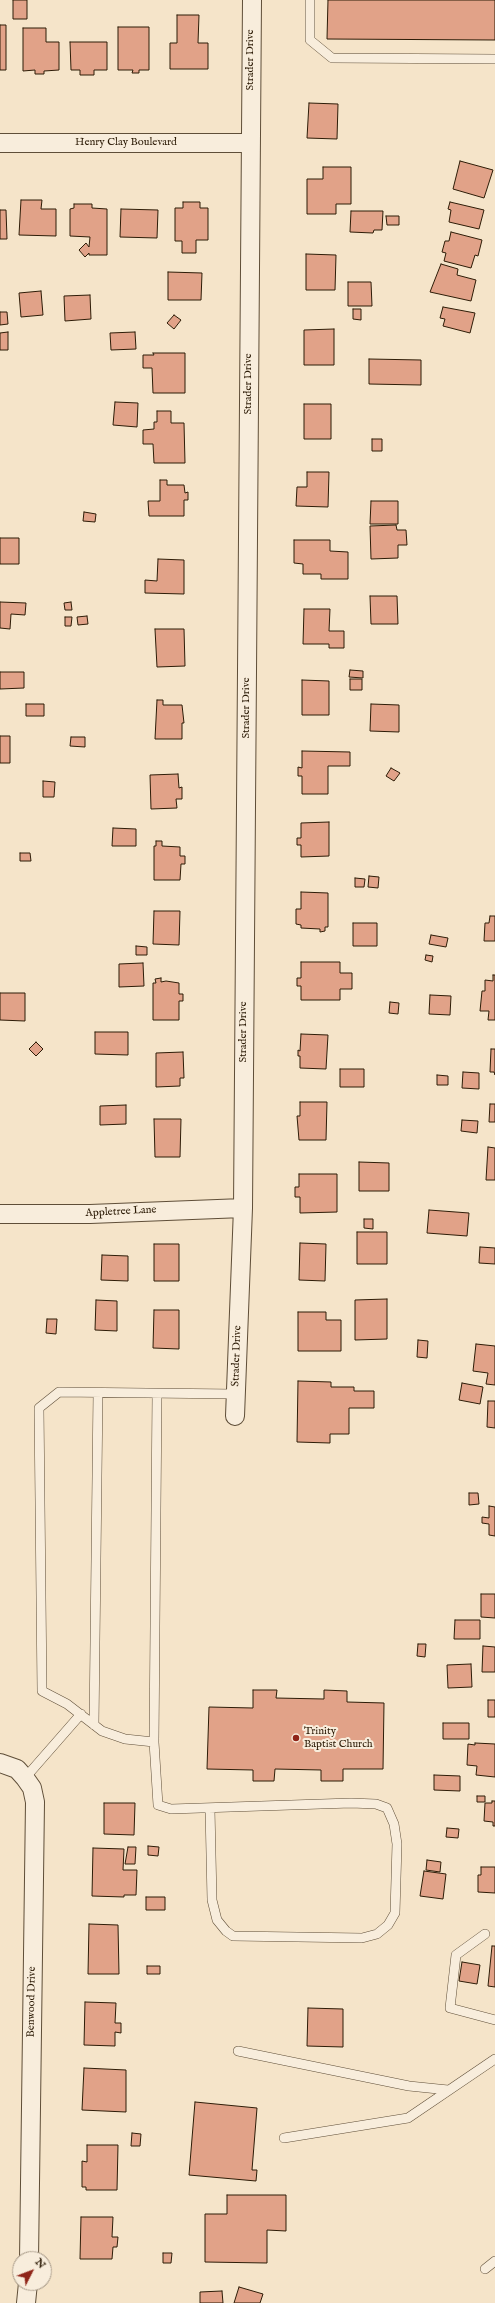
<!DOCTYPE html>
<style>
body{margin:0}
#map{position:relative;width:495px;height:2303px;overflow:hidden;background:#f5e4c9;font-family:"IM FELL English",serif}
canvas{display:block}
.north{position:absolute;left:12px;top:2251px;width:40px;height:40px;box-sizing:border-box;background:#f8eddc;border:1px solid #a79987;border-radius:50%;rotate:48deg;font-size:11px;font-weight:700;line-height:16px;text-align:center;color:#2d1c07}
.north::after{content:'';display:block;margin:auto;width:14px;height:18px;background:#8f2418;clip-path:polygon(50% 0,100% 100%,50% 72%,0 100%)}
</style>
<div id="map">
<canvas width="495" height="2303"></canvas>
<div class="north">N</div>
</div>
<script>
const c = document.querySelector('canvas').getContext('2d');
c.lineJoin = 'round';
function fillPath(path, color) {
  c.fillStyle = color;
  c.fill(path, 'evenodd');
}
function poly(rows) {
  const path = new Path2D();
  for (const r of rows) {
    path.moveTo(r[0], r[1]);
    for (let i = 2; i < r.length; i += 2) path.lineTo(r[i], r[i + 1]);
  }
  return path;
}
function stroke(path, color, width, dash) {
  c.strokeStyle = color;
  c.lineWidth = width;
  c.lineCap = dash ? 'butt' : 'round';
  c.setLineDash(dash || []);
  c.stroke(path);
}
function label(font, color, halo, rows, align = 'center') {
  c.font = font + ' "IM FELL English",serif';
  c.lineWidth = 4;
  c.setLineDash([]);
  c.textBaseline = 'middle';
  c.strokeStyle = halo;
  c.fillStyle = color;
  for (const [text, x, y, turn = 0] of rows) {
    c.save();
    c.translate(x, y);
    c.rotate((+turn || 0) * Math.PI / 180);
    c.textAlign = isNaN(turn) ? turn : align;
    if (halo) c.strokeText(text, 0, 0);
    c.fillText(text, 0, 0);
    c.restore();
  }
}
const building = poly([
 [13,0,27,0,27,19,13,19,13,0],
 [328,0,495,0,495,40,327,39,328,0],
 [177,15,199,15,198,43,208,43,208,69,170,69,170,43,177,43,177,15],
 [0,25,6,25,6,70,0,70,0,25],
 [118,27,149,27,149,70,139,70,139,73,132,73,133,70,118,70,118,27],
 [23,28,46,28,46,42,59,42,59,70,44,71,44,74,35,74,35,70,23,71,23,28],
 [70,42,107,42,107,70,94,70,94,75,80,75,80,70,71,70,70,42],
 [309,103,338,104,337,139,307,138,309,103],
 [460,161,493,170,484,198,453,189,460,161],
 [323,167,351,167,351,204,336,204,336,214,307,214,307,179,323,179,323,167],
 [21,200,42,200,41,209,56,209,56,236,19,235,21,200],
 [183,202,200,202,200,208,208,208,208,240,196,240,196,253,182,253,182,241,175,241,175,208,183,208,183,202],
 [450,202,484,210,479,229,449,222,451,210,448,209,450,202],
 [74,204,92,204,92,208,107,209,107,255,89,255,89,253,85,257,79,250,86,243,89,247,90,237,70,236,70,209,74,208,74,204],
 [121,209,158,210,157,238,120,237,121,209],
 [0,210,6,210,7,239,0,239,0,210],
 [351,211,383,211,382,230,374,230,373,233,350,232,351,211],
 [386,216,399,216,399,225,387,225,386,216],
 [451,232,482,240,478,256,475,255,471,268,444,261,446,253,442,252,445,241,449,241,451,232],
 [306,254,336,255,335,290,306,290,306,254],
 [441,264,458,269,457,275,476,280,471,301,430,292,441,264],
 [168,272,202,273,201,300,168,300,168,272],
 [348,282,371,282,372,306,348,306,348,282],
 [41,291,43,315,21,317,19,293,41,291],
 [90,295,91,319,65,321,64,296,90,295],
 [443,307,475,313,470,333,443,326,445,319,440,318,443,307],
 [353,309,361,309,361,320,353,319,353,309],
 [0,312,7,312,8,324,0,325,0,312],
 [174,315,181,320,174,329,167,323,174,315],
 [334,329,334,365,304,365,304,330,334,329],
 [8,332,8,350,0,350,0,333,8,332],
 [135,332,136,349,111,350,110,333,135,332],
 [153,353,185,353,185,393,153,393,152,368,143,368,143,355,154,355,153,353],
 [369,359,421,360,421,385,369,384,369,359],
 [115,402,138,403,137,427,113,425,115,402],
 [304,404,331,404,331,439,304,439,304,404],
 [157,411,171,411,171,423,184,423,185,463,154,463,153,444,143,444,143,430,154,429,154,422,157,422,157,411],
 [372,439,382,439,382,451,372,451,372,439],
 [307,472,329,472,328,507,296,506,297,487,307,487,307,472],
 [160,480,167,480,167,485,184,485,185,493,188,492,188,500,184,500,184,516,149,516,148,501,160,501,160,480],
 [371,501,398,501,398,524,370,524,371,501],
 [84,512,96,514,95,522,83,521,84,512],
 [396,525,397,530,406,530,407,545,398,545,398,558,371,559,370,526,396,525],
 [0,538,19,538,19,564,0,564,0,538],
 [294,540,330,540,330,551,348,552,348,579,321,579,321,574,303,574,303,564,294,563,294,540],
 [158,559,184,560,184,594,145,593,145,580,157,581,158,559],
 [370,596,397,596,398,624,371,624,370,596],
 [0,602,26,603,25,615,11,614,10,629,0,628,0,602],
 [71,602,72,610,65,610,64,603,71,602],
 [304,609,330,609,329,631,344,631,344,648,329,648,329,644,303,644,304,609],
 [87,616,88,624,78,625,77,617,87,616],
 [65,617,72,617,71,626,65,626,65,617],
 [155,629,184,629,185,666,157,667,155,629],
 [350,670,363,671,363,678,349,677,350,670],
 [0,672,24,672,24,688,0,689,0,672],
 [350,679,362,679,362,690,350,690,350,679],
 [302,680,329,681,329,715,302,715,302,680],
 [157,700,163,700,163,705,182,705,184,723,182,723,182,739,155,739,157,700],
 [26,704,44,704,44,716,26,716,26,704],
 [371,704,399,705,399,732,370,731,371,704],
 [0,736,10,736,10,763,0,763,0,736],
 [71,737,85,737,85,747,70,746,71,737],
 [302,751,350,752,350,766,328,766,328,794,302,794,302,776,298,776,298,767,302,768,302,751],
 [391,768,400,773,394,781,386,776,391,768],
 [178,774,179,788,182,787,182,799,176,799,177,808,151,809,150,775,178,774],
 [43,781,55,782,54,797,43,797,43,781],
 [329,822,329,856,301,857,301,845,297,845,297,838,301,838,301,823,329,822],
 [113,828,136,829,136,846,112,846,113,828],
 [156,841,162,841,162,846,180,847,180,856,185,856,185,864,181,864,180,880,154,880,154,846,156,846,156,841],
 [20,853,30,853,31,861,20,861,20,853],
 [369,876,379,877,378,888,368,887,369,876],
 [355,878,365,879,364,887,355,887,355,878],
 [301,892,328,893,328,927,325,927,325,931,320,932,320,929,301,928,301,925,296,924,296,909,301,909,301,892],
 [154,911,180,911,179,945,153,944,154,911],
 [490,916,495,916,495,941,484,941,485,923,489,923,490,916],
 [353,923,377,923,377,946,353,946,353,923],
 [431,935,448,938,446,947,429,944,431,935],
 [136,946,147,947,147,955,136,955,136,946],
 [426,955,433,956,432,962,425,960,426,955],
 [301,962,340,962,340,973,352,973,352,989,340,989,340,1000,301,1000,301,986,297,986,297,978,301,978,301,962],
 [143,963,144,986,119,987,119,964,143,963],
 [493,975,495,975,495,1020,488,1020,489,1011,480,1011,482,991,485,991,485,980,493,981,493,975],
 [161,978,161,982,166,981,179,983,179,994,183,994,183,1001,179,1001,179,1020,153,1020,153,983,156,983,155,979,161,978],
 [0,993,25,993,25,1021,0,1020,0,993],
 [430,995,451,996,450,1015,429,1014,430,995],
 [390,1002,399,1003,398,1014,389,1013,390,1002],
 [95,1032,128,1032,128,1055,95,1054,95,1032],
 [301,1034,328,1035,326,1069,300,1068,300,1056,298,1056,298,1050,300,1051,301,1034],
 [36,1042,43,1049,36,1056,29,1049,36,1042],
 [491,1049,495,1049,495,1075,494,1072,490,1072,491,1049],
 [183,1052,184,1078,180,1078,180,1086,156,1087,156,1053,183,1052],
 [340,1069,364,1069,364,1087,340,1087,340,1069],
 [463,1072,479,1073,479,1089,462,1088,463,1072],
 [437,1075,448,1076,448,1085,437,1085,437,1075],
 [300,1102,327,1102,326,1140,299,1140,297,1116,300,1116,300,1102],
 [490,1104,495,1104,495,1122,489,1122,490,1104],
 [126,1105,126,1124,100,1125,100,1106,126,1105],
 [154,1119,181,1119,180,1157,155,1157,154,1119],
 [462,1120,478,1121,477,1133,461,1131,462,1120],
 [488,1147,495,1148,495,1180,486,1180,488,1147],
 [359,1162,389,1163,389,1191,359,1191,359,1162],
 [299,1174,337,1174,337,1212,300,1213,300,1197,295,1197,295,1187,299,1187,299,1174],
 [429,1210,469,1213,467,1236,427,1233,429,1210],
 [364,1219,373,1219,373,1229,364,1228,364,1219],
 [357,1232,387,1232,387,1264,357,1264,357,1232],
 [300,1243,326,1244,325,1281,299,1280,300,1243],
 [154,1244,179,1244,179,1281,154,1281,154,1244],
 [480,1247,495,1248,495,1264,479,1263,480,1247],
 [102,1255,128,1256,128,1281,101,1280,102,1255],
 [387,1299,387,1339,355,1340,355,1300,387,1299],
 [96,1300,117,1301,117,1331,95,1330,96,1300],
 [154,1310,179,1310,179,1349,153,1348,154,1310],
 [298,1312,326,1312,326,1320,341,1320,341,1351,298,1351,298,1312],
 [47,1319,57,1319,56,1334,46,1333,47,1319],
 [418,1340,428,1341,427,1358,417,1357,418,1340],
 [476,1344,495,1346,495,1385,486,1384,488,1373,473,1371,476,1344],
 [298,1381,331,1382,331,1387,354,1387,354,1391,374,1391,374,1408,349,1408,349,1434,330,1434,330,1443,297,1442,298,1381],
 [462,1383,483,1387,480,1404,459,1400,462,1383],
 [488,1401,495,1401,495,1428,487,1427,488,1401],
 [469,1493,478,1493,479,1504,469,1505,469,1493],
 [489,1506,495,1507,495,1536,489,1535,489,1524,482,1523,482,1517,489,1518,489,1506],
 [481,1594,495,1594,495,1618,481,1617,481,1594],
 [455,1620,480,1620,480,1639,454,1639,455,1620],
 [418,1644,426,1644,425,1657,417,1656,418,1644],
 [483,1646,495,1647,495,1672,482,1672,483,1646],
 [471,1664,472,1687,448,1688,447,1665,471,1664],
 [253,1690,277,1690,276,1698,324,1699,324,1690,347,1691,347,1702,384,1703,383,1769,343,1769,343,1781,321,1781,321,1770,275,1769,274,1781,253,1781,253,1770,207,1769,209,1707,253,1708,253,1690],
 [488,1700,495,1700,495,1717,488,1717,488,1700],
 [443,1723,469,1723,469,1739,443,1739,443,1723],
 [475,1743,495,1744,495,1777,476,1775,477,1766,467,1765,468,1744,475,1745,475,1743],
 [434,1775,460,1776,460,1791,434,1790,434,1775],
 [477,1796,485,1796,485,1802,477,1802,477,1796],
 [492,1801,495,1801,495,1826,493,1826,493,1822,484,1821,485,1803,492,1803,492,1801],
 [104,1803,135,1803,134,1835,104,1834,104,1803],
 [447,1828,459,1829,458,1838,446,1837,447,1828],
 [148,1846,159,1847,158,1856,148,1855,148,1846],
 [128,1847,136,1847,135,1864,125,1864,128,1847],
 [93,1848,124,1849,123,1870,137,1870,136,1895,124,1895,124,1897,92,1896,93,1848],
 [427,1860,441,1862,440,1872,426,1870,427,1860],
 [481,1867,495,1867,495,1893,478,1892,478,1875,481,1875,481,1867],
 [424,1871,446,1874,443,1899,420,1896,424,1871],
 [146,1897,165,1897,165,1910,146,1910,146,1897],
 [89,1924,118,1925,119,1974,88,1974,89,1924],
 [492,1946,495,1946,495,1987,488,1986,492,1946],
 [462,1962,480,1965,477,1984,459,1981,462,1962],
 [147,1966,160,1966,160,1974,147,1974,147,1966],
 [85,2002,116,2003,115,2023,121,2023,121,2033,115,2032,115,2046,84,2045,85,2002],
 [308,2008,343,2009,343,2047,307,2046,308,2008],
 [84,2068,126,2070,126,2112,82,2110,84,2068],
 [195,2102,257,2108,252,2170,257,2170,256,2181,189,2175,195,2102],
 [132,2133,141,2134,140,2146,131,2146,132,2133],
 [87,2145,118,2145,117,2190,86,2190,86,2187,82,2187,82,2161,87,2162,87,2145],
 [227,2195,286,2195,286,2231,267,2230,267,2263,205,2262,205,2214,227,2214,227,2195],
 [81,2217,113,2217,112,2237,118,2237,117,2247,113,2247,112,2259,80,2259,81,2217],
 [163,2253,172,2253,171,2263,163,2263,163,2253],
 [239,2287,263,2294,260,2303,234,2303,239,2287],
 [222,2291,223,2303,200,2303,200,2292,222,2291]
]);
const lane = poly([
 [310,0,310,40,332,58,495,59],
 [157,1394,154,1742,158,1805,171,1809,351,1803,376,1804,387,1808,394,1824,397,1844,395,1913,388,1925,377,1934,362,1938,233,1936,226,1931,217,1920,212,1900,210,1809],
 [94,1725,98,1393],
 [154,1742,125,1739,102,1731,67,1704,42,1691,39,1408,59,1392,235,1394],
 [25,1778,81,1714],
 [485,1934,456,1955,450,2008,495,2020],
 [238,2051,409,2086,448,2090],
 [284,2138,408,2118,495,2059],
 [485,2269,495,2261]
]);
const street = poly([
 [0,143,251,143],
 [0,1214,90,1214,243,1208],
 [235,1416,243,1208,252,0],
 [0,1763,17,1769,25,1778,32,1788,35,1802,29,2259],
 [26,2303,28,2283]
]);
const markers = [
 [296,1738,4,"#8f2418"]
];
const streetNames = [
 ["Strader Drive",251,60,-90],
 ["Henry Clay Boulevard",126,143],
 ["Strader Drive",249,384,-90],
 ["Strader Drive",247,708,-90],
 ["Strader Drive",244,1032,-90],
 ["Appletree Lane",121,1212,-3],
 ["Strader Drive",237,1356,-88],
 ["Benwood Drive",32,2002,-89]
];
const poiNames = [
 ["Trinity",304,1732],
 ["Baptist Church",304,1745]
];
fillPath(building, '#e1a288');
stroke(building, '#2d1c07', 1);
stroke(lane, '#5f4e38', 10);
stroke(street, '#5f4e38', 20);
stroke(lane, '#f8eddc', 9);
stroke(street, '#f8eddc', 18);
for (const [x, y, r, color] of markers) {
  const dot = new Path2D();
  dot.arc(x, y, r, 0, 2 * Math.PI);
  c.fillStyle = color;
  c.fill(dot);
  stroke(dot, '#f8eddc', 1.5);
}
label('11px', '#2d1c07', '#f8eddc', streetNames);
label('11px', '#2d1c07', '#f8eddc', poiNames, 'left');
</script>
